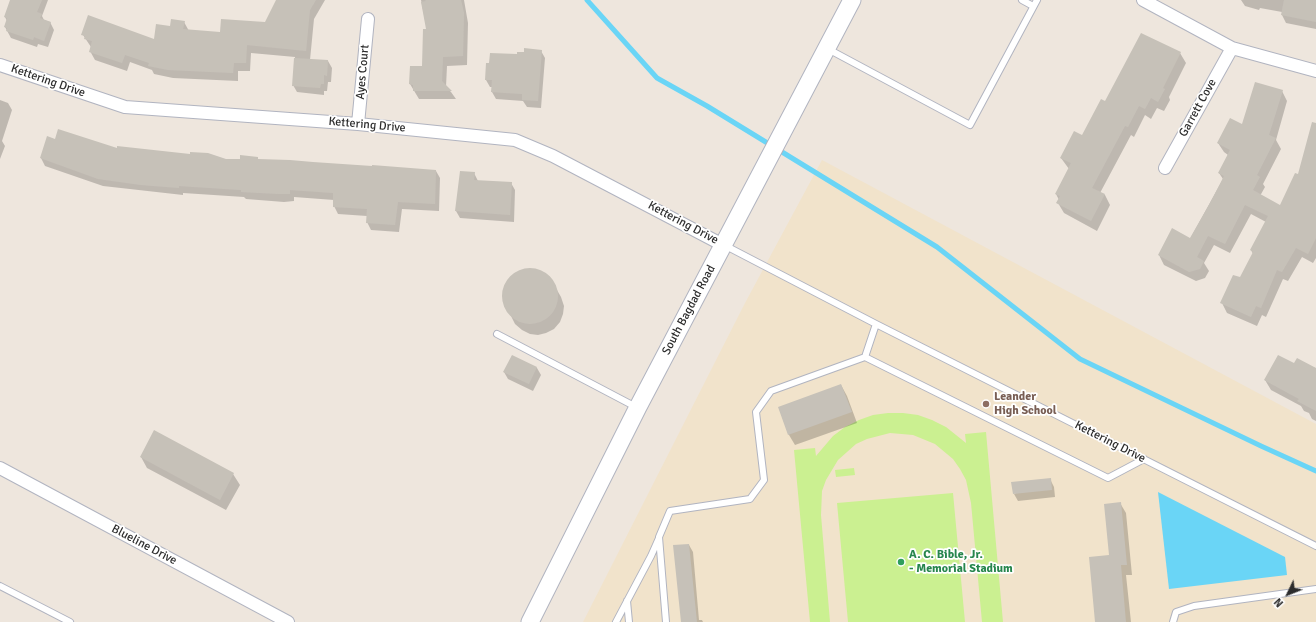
<!DOCTYPE html>
<style>
body{margin:0}
#map{position:relative;width:1316px;height:622px;overflow:hidden;background:#eee6dd;font-family:Signika,sans-serif}
canvas{display:block}
.north{position:absolute;left:1268px;top:574px;width:40px;height:40px;-webkit-text-stroke:3px #fff;paint-order:stroke;rotate:227deg;font-size:11px;font-weight:700;line-height:16px;text-align:center;color:#2c2c2c}
.north::after{content:'';display:block;margin:auto;width:14px;height:18px;background:#2c2c2c;clip-path:polygon(50% 0,100% 100%,50% 72%,0 100%)}
</style>
<div id="map">
<canvas width="1316" height="622"></canvas>
<div class="north">N</div>
</div>
<script>
const c = document.querySelector('canvas').getContext('2d');
c.lineJoin = 'round';
function fillPath(path, color) {
  c.fillStyle = color;
  c.fill(path, 'evenodd');
}
function poly(rows) {
  const path = new Path2D();
  for (const r of rows) {
    if (r.length === 3) {
      path.moveTo(r[0] + r[2], r[1]);
      path.arc(r[0], r[1], r[2], 0, 2 * Math.PI);
      continue;
    }
    path.moveTo(r[0], r[1]);
    for (let i = 2; i < r.length; i += 2) path.lineTo(r[i], r[i + 1]);
  }
  return path;
}
function stroke(path, color, width, dash) {
  c.strokeStyle = color;
  c.lineWidth = width;
  c.lineCap = dash ? 'butt' : 'round';
  c.setLineDash(dash || []);
  c.stroke(path);
}
function label(font, color, halo, rows, align = 'center') {
  c.font = font + ' Signika,sans-serif';
  c.lineWidth = 3.5;
  c.setLineDash([]);
  c.textBaseline = 'middle';
  c.strokeStyle = halo;
  c.fillStyle = color;
  for (const [text, x, y, turn = 0] of rows) {
    c.save();
    c.translate(x, y);
    c.rotate((+turn || 0) * Math.PI / 180);
    c.textAlign = isNaN(turn) ? turn : align;
    if (halo) c.strokeText(text, 0, 0);
    c.fillText(text, 0, 0);
    c.restore();
  }
}
const education = poly([
 [822,160,1316,424,1316,622,583,622,745,303]
]);
const pitch = poly([
 [888,413,903,413,918,415,932,420,946,427,966,443,965,434,986,432,1003,622,982,622,971,503,966,480,960,469,953,459,935,444,913,435,890,433,867,439,856,444,838,460,826,480,822,491,821,515,830,622,810,622,794,450,815,448,816,456,833,436,845,427,859,420,873,415],
 [854,468,855,475,836,477,835,470],
 [953,493,965,622,848,622,837,503]
]);
const water = poly([
 [1158,492,1285,557,1287,575,1169,589]
]);
const shadow = poly([
 [11,0,48,0,42,16,44,20,50,22,54,30,48,47,38,44,37,47,11,38,5,27,7,21,5,17],
 [278,0,325,0,314,19,310,60,328,61,332,68,331,82,328,82,327,91,324,91,324,95,297,92,293,85,295,57,251,53,250,71,238,71,238,81,173,78,154,74,152,70,130,62,127,71,95,60,90,51,91,47,83,35,154,41,171,28,184,22,189,31,221,33,266,23],
 [421,0,464,0,468,23,467,65,447,66,446,87,451,92,456,99,419,99,410,84,423,67,427,30],
 [1241,0,1316,0,1316,29,1286,23,1282,15,1282,12,1260,8,1259,10,1245,6],
 [541,51,545,58,541,108,527,107,523,101,496,99,492,92,492,87,490,87,486,80,518,55],
 [1180,53,1186,63,1169,97,1170,100,1164,111,1157,108,1151,119,1145,115,1134,137,1131,135,1100,193,1105,195,1110,205,1097,231,1064,213,1058,203,1059,200,1056,194,1069,169,1061,158,1082,136,1105,103],
 [1282,91,1287,101,1276,140,1281,149,1263,184,1265,187,1260,196,1280,206,1299,176,1316,124,1316,258,1313,263,1302,257,1288,281,1283,279,1266,317,1262,315,1257,326,1227,313,1222,303,1240,279,1253,254,1251,250,1266,222,1251,214,1230,253,1214,245,1204,263,1209,271,1205,278,1196,281,1164,265,1159,255,1190,239,1223,179,1219,173,1228,155,1224,152,1218,143,1243,125],
 [0,100,8,103,12,110,2,141,5,146,0,159],
 [48,137,56,140,118,150,226,160,259,160,436,171,440,178,439,211,402,209,399,232,371,230,367,222,367,216,338,214,334,206,334,200,294,197,294,201,284,202,246,199,244,197,183,193,183,195,103,186,45,166,41,158],
 [474,173,478,181,511,183,515,190,514,222,460,218,456,211],
 [526,270,535,270,544,273,550,278,561,297,564,306,563,314,560,322,554,329,546,333,538,335,530,334,522,330,515,324,505,304,503,295,505,286,510,278,517,273],
 [512,356,537,368,541,375,533,391,508,379,504,372],
 [1294,364,1316,368,1316,421,1312,419,1309,413,1304,411,1301,406,1271,390,1265,380],
 [841,385,847,396,857,423,795,445,789,435,779,408],
 [141,457,233,474,240,485,226,510,147,468],
 [1050,479,1054,487,1055,497,1018,501,1014,494],
 [1120,503,1126,513,1132,575,1126,575,1131,622,1096,622],
 [689,545,693,552,699,620,702,620,703,622,682,622]
]);
const stream = poly([
 [587,0,657,78,707,106,937,247,1080,359,1261,446,1316,471]
]);
const building = poly([
 [10,0,42,0,37,12,42,14,40,18,51,22,44,41,34,37,33,40,6,31,7,28,4,27,7,18,4,17],
 [276,0,316,0,310,10,306,51,247,45,246,63,234,63,233,73,168,70,148,66,149,63,125,55,122,63,89,52,92,41,84,39,85,36,81,35,88,15,154,39,156,24,170,26,171,19,185,21,183,29,220,32,221,19,265,22],
 [425,0,461,0,464,13,463,56,443,57,442,81,452,91,413,91,413,85,409,84,410,66,422,66,423,29,426,29,421,2,426,1],
 [1284,0,1316,0,1316,22,1281,15],
 [1141,33,1181,52,1163,88,1165,89,1158,102,1151,98,1145,109,1139,106,1128,127,1125,126,1092,188,1105,194,1091,221,1056,203,1060,196,1055,194,1071,163,1060,158,1074,131,1082,135,1101,99,1105,101],
 [524,48,542,50,538,101,522,100,522,94,491,92,492,80,485,80,486,63,489,63,490,53,517,54,517,52,524,52],
 [294,58,328,60,327,76,324,75,324,84,321,84,320,88,292,86],
 [1255,82,1283,90,1269,135,1276,138,1257,175,1260,177,1253,190,1280,205,1295,173,1298,174,1312,122,1316,123,1316,238,1308,254,1296,248,1282,272,1277,270,1261,308,1256,306,1251,317,1220,303,1233,275,1240,277,1253,252,1250,250,1268,216,1245,205,1225,244,1208,236,1197,257,1204,261,1200,269,1189,272,1158,255,1172,228,1190,238,1210,203,1224,176,1218,173,1230,150,1217,143,1230,118,1242,124],
 [58,129,117,148,117,146,190,154,190,152,208,153,226,159,240,159,240,155,258,157,258,159,290,160,313,162,372,166,372,165,436,170,435,204,398,202,395,225,366,223,367,209,333,207,333,193,290,190,290,194,279,194,241,192,241,190,179,186,179,188,141,185,98,179,40,158,47,136,55,139],
 [460,171,475,172,474,180,512,182,510,215,455,211],
 [530,296,28],
 [512,355,537,367,529,384,503,372],
 [1278,355,1294,363,1297,358,1316,368,1316,411,1297,401,1299,399,1264,380],
 [841,384,852,412,788,435,778,407],
 [154,430,234,473,220,500,140,457],
 [1051,478,1052,490,1013,494,1011,482],
 [1121,502,1127,565,1121,565,1126,622,1095,622,1089,557,1109,555,1104,504],
 [689,544,697,622,681,622,673,545]
]);
const lane = poly([
 [1022,0,1033,6],
 [828,49,970,125,1037,0],
 [724,245,876,324,1316,546],
 [497,334,636,407],
 [865,357,876,324],
 [0,586,70,622],
 [627,601,629,622],
 [616,622,651,556,659,538],
 [666,622,659,537,670,511,750,499,764,480,756,412,771,391,865,357,1108,478,1144,459],
 [1173,622,1176,612,1194,606,1316,589]
]);
const street = poly([
 [1143,0,1232,48,1316,71],
 [0,65,125,107,358,124,515,140,553,156,723,245],
 [358,124,368,19],
 [1165,168,1232,48],
 [0,468,288,622]
]);
const secondary = poly([
 [530,622,638,407,852,0]
]);
const markers = [
 [986,404,4,"#8d6e63"],
 [901,562,4,"#2e9e5b"]
];
const streetNames = [
 ["Ayes Court",363,72,-85],
 ["Kettering Drive",48,81,19],
 ["Garrett Cove",1198,108,-61],
 ["Kettering Drive",367,125,5],
 ["Kettering Drive",683,223,28],
 ["South Bagdad Road",689,310,-62],
 ["Kettering Drive",1110,442,27],
 ["Blueline Drive",144,545,28]
];
const educationNames = [
 ["Leander",994,397],
 ["High School",994,411]
];
const leisureNames = [
 ["A. C. Bible, Jr.",909,555],
 ["- Memorial Stadium",909,569]
];
fillPath(education, '#f1e3cb');
fillPath(pitch, '#cbf091');
fillPath(water, '#6ad5f6');
fillPath(shadow, '#0003');
stroke(stream, '#6ad5f6', 5);
fillPath(building, '#c6c1b8');
stroke(lane, '#b1b4c0', 8);
stroke(street, '#b1b4c0', 14);
stroke(secondary, '#b1b4c0', 19);
stroke(lane, '#fff', 6);
stroke(street, '#fff', 12);
stroke(secondary, '#fff', 17);
for (const [x, y, r, color] of markers) {
  const dot = new Path2D();
  dot.arc(x, y, r, 0, 2 * Math.PI);
  c.fillStyle = color;
  c.fill(dot);
  stroke(dot, '#fff', 1.5);
}
label('12px', '#2c2c2c', '#fff', streetNames);
label('bold 12px', '#785e54', '#fff', educationNames, 'left');
label('bold 12px', '#27864d', '#fff', leisureNames, 'left');
</script>
